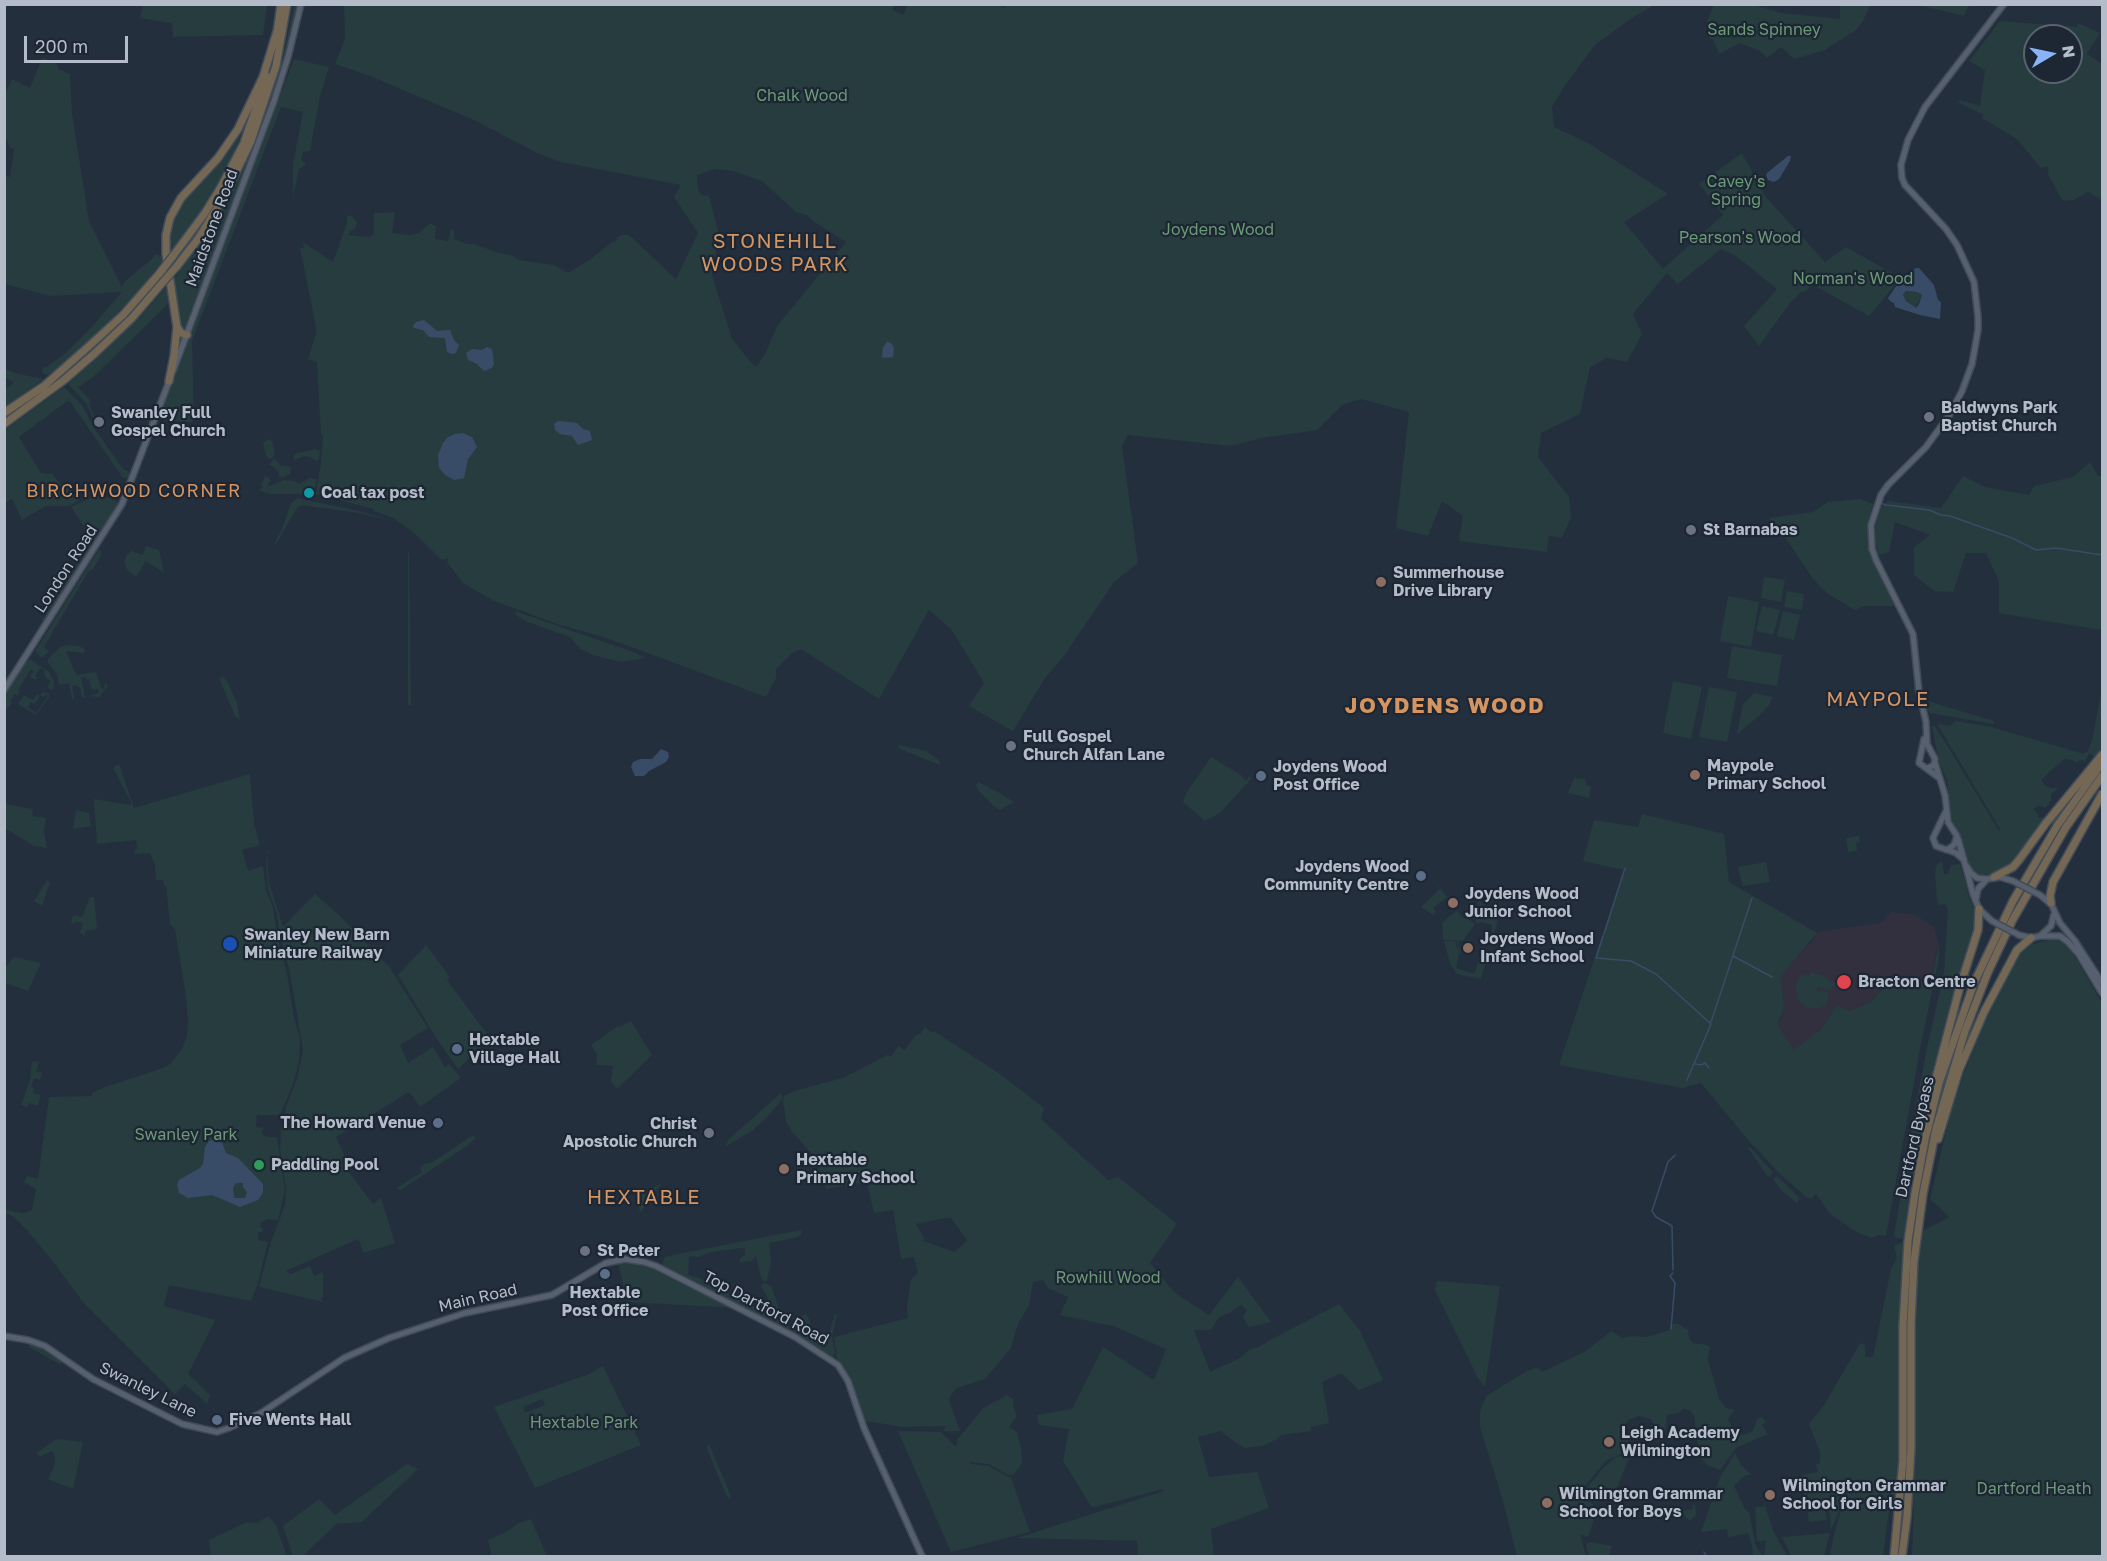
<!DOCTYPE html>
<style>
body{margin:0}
#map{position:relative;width:2107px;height:1561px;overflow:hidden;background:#242f3e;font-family:"Golos Text",sans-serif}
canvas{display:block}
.frame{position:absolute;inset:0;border:6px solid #b4bcc9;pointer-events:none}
.north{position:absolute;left:2023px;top:24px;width:60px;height:60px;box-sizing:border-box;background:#1d2633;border:2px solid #59626f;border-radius:50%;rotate:81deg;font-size:16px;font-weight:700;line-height:24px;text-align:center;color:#b4bcc9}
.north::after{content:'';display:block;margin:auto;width:21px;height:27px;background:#8ab4f8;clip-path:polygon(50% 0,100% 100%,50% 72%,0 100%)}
.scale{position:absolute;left:24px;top:36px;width:104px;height:27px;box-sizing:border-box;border:3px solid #b4bcc9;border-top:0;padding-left:8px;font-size:18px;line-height:21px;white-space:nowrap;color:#b4bcc9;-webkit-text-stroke:4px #1d2633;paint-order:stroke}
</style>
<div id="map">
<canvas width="2107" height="1561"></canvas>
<div class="frame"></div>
<div class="north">N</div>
<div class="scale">200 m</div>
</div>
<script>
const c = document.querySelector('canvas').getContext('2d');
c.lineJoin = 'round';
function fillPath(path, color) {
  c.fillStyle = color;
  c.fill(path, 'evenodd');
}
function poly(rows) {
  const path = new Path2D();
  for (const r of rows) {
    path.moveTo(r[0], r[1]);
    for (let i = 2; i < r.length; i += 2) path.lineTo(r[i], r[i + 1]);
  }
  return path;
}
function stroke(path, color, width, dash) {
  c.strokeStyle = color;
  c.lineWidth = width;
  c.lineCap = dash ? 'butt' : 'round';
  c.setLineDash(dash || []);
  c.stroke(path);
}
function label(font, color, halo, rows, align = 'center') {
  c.font = font + ' "Golos Text",sans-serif';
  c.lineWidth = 4.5;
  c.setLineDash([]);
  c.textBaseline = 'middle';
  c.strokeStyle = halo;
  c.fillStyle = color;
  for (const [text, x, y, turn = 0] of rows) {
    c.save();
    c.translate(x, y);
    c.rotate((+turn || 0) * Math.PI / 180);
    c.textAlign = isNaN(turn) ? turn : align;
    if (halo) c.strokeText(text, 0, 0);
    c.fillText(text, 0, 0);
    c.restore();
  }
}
const medical = poly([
 [1891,912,1915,915,1934,927,1938,942,1932,979,1886,985,1870,1002,1849,1011,1837,1005,1821,1029,1794,1051,1777,1025,1782,1017,1784,1009,1781,976,1786,968,1811,943,1817,933,1822,931,1881,923]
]);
const green = poly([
 [895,4,892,10,903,15,908,4,997,4,1004,8,1006,4,1656,4,1632,18,1595,45,1566,84,1552,107,1554,127,1588,143,1668,194,1624,222,1663,269,1723,215,1716,205,1710,206,1710,198,1699,184,1742,153,1765,196,1825,262,1846,247,1901,278,1869,316,1813,285,1804,292,1801,292,1790,303,1759,346,1744,326,1777,289,1736,256,1721,249,1678,284,1667,273,1633,314,1642,334,1627,362,1607,358,1590,367,1580,414,1541,433,1538,457,1569,497,1571,517,1562,538,1549,536,1547,552,1459,541,1463,516,1442,501,1428,536,1396,528,1409,412,1361,399,1342,405,1317,430,1262,438,1230,446,1128,435,1122,446,1138,563,1114,582,1064,656,1045,678,1013,731,969,706,984,683,951,629,929,610,879,699,801,649,792,653,776,669,776,678,766,697,637,649,600,636,557,624,492,600,463,583,447,562,449,558,442,560,412,531,393,518,374,511,374,509,316,494,321,463,323,435,321,435,317,362,308,359,316,334,316,327,300,248,304,248,303,242,333,262,347,223,347,217,351,215,357,222,355,229,350,231,348,235,369,237,374,234,374,213,395,212,392,233,410,235,419,233,430,223,436,227,435,239,448,241,451,229,454,231,454,239,467,244,474,244,499,253,511,255,519,260,554,265,568,273,592,258,612,242,616,241,617,238,621,235,629,235,676,279,698,233,674,197,681,185,561,162,537,153,476,121,370,76,335,64,345,39,344,5],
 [715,169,733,171,762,181,796,212,807,215,813,221,846,242,777,326,766,352,757,366,754,366,732,339,712,275,719,235,709,196,702,195,698,190,697,175],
 [143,5,267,5,263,35,173,37,172,23,140,18],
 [294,5,299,5,272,100,187,327,181,329,173,281,179,272,178,270,201,241,228,197,250,149,281,65],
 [1714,5,1752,5,1782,13,1840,19,1840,5,1870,5,1863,21,1856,30,1825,50,1794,59,1781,47,1767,58,1760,51,1740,43,1719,54,1713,40,1709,38,1707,22],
 [1919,5,1969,4,1969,5,1964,16],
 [2000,21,2077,27,2078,23,2100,33,2087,54,2102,64,2102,200,2088,192,2074,200,2063,201,2047,173,2049,172,2047,166,2041,168,2017,139,1982,118,1983,115,1958,102,1960,100,1980,106,1985,70,1969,61],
 [2035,36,2071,36,2071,72,2035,72],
 [42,58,55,61,59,69,70,74,72,114,89,221,122,287,124,282,153,258,155,254,161,256,163,261,143,286,113,319,58,369,48,375,42,373,43,368,48,366,67,352,88,331,122,292,50,296,5,284,5,176,10,177,14,149,10,148,5,135,4,96,12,79,30,88],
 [294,59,329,67,320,96,310,151,303,152,301,159,306,165,299,169,293,197,293,164,303,112,281,107,192,341,194,420,192,422,165,421,159,417],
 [256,100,245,128,222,178,202,210,169,254,169,234,173,218,180,203,204,176],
 [169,284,172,300,92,378,78,387,90,400,89,404,96,421,95,421,86,403,68,384,136,321],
 [1906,291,1917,292,1922,295,1915,308,1906,301,1903,296],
 [5,369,19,374,43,379,5,408,4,390,14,382,5,378],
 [64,387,82,405,94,428,123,469,129,472,129,477,123,478,76,410,70,401,66,402,19,437,41,473,53,474,60,484,64,484,72,490,79,501,69,506,46,506,22,520,12,499,5,503,5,430],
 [268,439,272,441,274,448,274,456,271,459,267,458,263,443],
 [315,449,320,451,318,461,309,457,304,456,295,460,293,458,295,454],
 [274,458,281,466,291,467,290,474,282,478,279,476,278,470,276,470,273,466,269,465],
 [2090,462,2098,476,2102,476,2102,630,1999,613,1999,581,1986,553,1966,553,1953,592,1934,591,1914,575,1914,547,1930,535,1895,522,1889,552,1879,555,1875,543,1876,525,1881,507,1888,501,1941,508,1963,476,1985,487,2029,495,2034,486,2073,477],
 [265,476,271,480,268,484,269,486,284,480,295,481,299,484,309,478,317,479,313,494,269,494,259,490,263,487,260,483,263,482],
 [99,494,119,502,86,557,83,557,94,540,71,507],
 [297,498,363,512,387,520,359,513,301,505,297,508,276,544,275,542,282,529,291,503],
 [1860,499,1873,504,1868,524,1868,546,1871,556,1893,598,1894,606,1864,606,1855,610,1828,594,1813,579,1781,531,1771,529,1769,518,1813,512,1828,502],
 [146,546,159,550,164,573,146,561,136,577,127,570,124,561,127,554,132,551,143,555],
 [100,548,101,556,93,569,88,572,44,647,49,651,42,658,35,651],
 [408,553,409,553,411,705,408,705],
 [79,562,81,565,45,622,42,620],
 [1764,577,1785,580,1781,602,1761,598],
 [1787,591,1804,594,1802,610,1784,607],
 [1728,596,1759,602,1751,647,1720,641],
 [1762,606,1780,610,1773,635,1756,631],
 [515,611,633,652,646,658,621,662,593,655,579,648,570,637,525,621,516,615],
 [1783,611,1800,615,1794,640,1777,636],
 [69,645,79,646,85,649,84,653,66,651,75,672,77,675,96,672,101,688,104,689,105,683,108,685,99,697,89,696,99,693,98,689,92,690,89,679,86,679,85,677,81,678,85,697,82,697,80,687,77,687,77,685,72,686,74,699,72,699,69,683,59,685,57,674,48,663,48,659,60,647],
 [1732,646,1782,655,1777,686,1727,678],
 [30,659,49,672,54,682,53,689,51,690,47,687,51,681,45,677,44,670,40,668,35,676,37,678,36,680,30,677,34,671,31,669,18,690,20,691,18,695,15,694,10,702,12,703,5,710,5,695,23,666],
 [223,677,227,681,237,703,240,720,235,716,219,678],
 [1673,681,1702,687,1691,739,1663,733],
 [1709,687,1737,692,1727,742,1699,737],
 [2102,689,2102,748,2095,757,2089,753,2085,762,2083,760,2076,762,2072,760,2064,759,2044,777,2042,780,2043,783,2050,788,2057,788,2057,790,2051,794,2051,800,2046,808,2039,806,2033,809,2038,814,2038,818,2048,817,2013,866,1990,874,1975,875,1969,866,1958,832,1951,818,1947,780,1939,762,1932,726,1934,725,1947,745,1999,831,2000,829,1937,724,1950,726,1956,721,1991,727,2084,754,2088,751,2092,740],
 [43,692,49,694,49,697,36,715,18,704,24,695,33,700,37,694,40,696,34,704,31,702,28,707,36,713,48,696,46,694,43,697,40,695],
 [1754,693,1773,697,1769,705,1759,716,1737,734,1743,704],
 [1924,700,1994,721,1993,724,1930,713,1926,708],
 [899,745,926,751,939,760,940,765,898,748],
 [1211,757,1241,775,1246,781,1249,776,1252,778,1220,813,1205,821,1183,802,1187,792],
 [119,764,134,808,250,774,254,824,260,845,242,850,248,871,263,866,266,890,273,907,277,935,287,974,294,1018,300,1038,299,1062,292,1087,280,1115,257,1115,256,1127,263,1128,262,1134,268,1137,277,1137,285,1190,278,1220,267,1219,262,1222,260,1226,263,1229,262,1232,258,1232,258,1240,268,1242,258,1283,251,1301,169,1285,164,1306,215,1320,188,1374,210,1395,207,1404,185,1384,175,1394,83,1302,54,1263,26,1229,14,1217,5,1213,5,1210,23,1213,32,1210,36,1189,24,1182,27,1176,38,1179,49,1097,92,1096,92,1093,105,1087,163,1068,170,1064,182,1049,187,1036,188,1018,185,990,175,929,170,924,166,886,164,886,163,880,156,880,155,865,150,853,135,854,135,850,137,849,136,840,97,844,94,799,131,805,131,802,113,768],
 [1574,778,1585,779,1586,785,1591,786,1589,798,1568,793],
 [978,782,998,792,1014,802,1000,810,993,806,979,791,976,785],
 [5,804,33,809,32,816,46,818,44,831,47,848,34,846,5,828],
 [76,810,89,813,91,826,73,829],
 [1642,814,1724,834,1729,882,1817,933,1781,976,1784,1009,1777,1025,1794,1050,1821,1029,1837,1005,1849,1011,1871,1002,1886,985,1932,979,1939,942,1939,958,1921,1044,1886,1236,1879,1235,1872,1238,1858,1233,1830,1214,1816,1194,1811,1199,1806,1197,1779,1173,1749,1141,1701,1083,1682,1088,1559,1065,1624,870,1583,861,1594,820,1638,827],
 [1859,836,1860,842,1856,843,1857,851,1848,852,1846,838],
 [267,851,270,852,268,852,267,855,269,882,283,927,315,894,339,915,390,968,428,1028,400,1045,408,1063,433,1047,445,1067,449,1064,461,1078,420,1107,409,1092,336,1137,345,1157,348,1171,373,1204,381,1198,395,1243,364,1253,358,1239,286,1271,291,1274,310,1266,314,1276,323,1272,323,1297,321,1298,323,1302,259,1287,270,1245,285,1205,286,1189,280,1148,281,1130,286,1107,298,1075,303,1050,290,973,279,930,277,913,268,889,266,864],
 [1766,862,1770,882,1743,886,1738,867],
 [1940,862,1942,862,1944,874,1948,874,1951,865,1960,864,1969,897,1977,916,1977,924,1949,1020,1933,1083,1912,1176,1904,1237,1898,1239,1894,1236,1914,1115,1928,1043,1944,973,1948,909,1945,904,1939,905,1937,900,1935,873,1936,866],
 [1423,867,1447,897,1433,908,1436,911,1433,915,1421,907,1440,889],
 [47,880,50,882,42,906,34,901],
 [1470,896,1469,899,1474,905,1479,905,1477,902,1479,900,1485,906,1479,914,1498,921,1492,939,1492,925,1481,922,1477,924,1470,905,1469,897],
 [90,897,94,897,97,929,85,931,85,936,80,933,83,923,75,921,74,924,71,923,73,915,82,917],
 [1457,911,1463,918,1467,918,1475,924,1463,941,1443,940,1442,922],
 [2054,938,2062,942,2071,950,2102,1003,2102,1556,1912,1556,1914,1508,1890,1502,1883,1556,1830,1556,1835,1530,1845,1497,1831,1530,1828,1499,1822,1498,1822,1500,1805,1502,1801,1475,1818,1472,1816,1464,1820,1463,1820,1452,1809,1424,1824,1405,1859,1345,1863,1343,1865,1346,1865,1357,1873,1357,1891,1269,1897,1258,1894,1246,1949,1217,1930,1199,1951,1111,1963,1076,1983,1024,2018,955,2031,945],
 [1444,941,1455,941,1459,953,1457,941,1460,942,1458,944,1461,952,1459,954,1456,968,1474,974,1478,963,1480,953,1488,953,1481,979,1457,974,1450,963],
 [426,945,450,977,447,980,490,1038,458,1069,438,1041,398,975],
 [14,957,41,963,28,991,5,983,5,968],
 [1811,972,1822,975,1835,984,1830,991,1817,987,1817,992,1823,990,1829,993,1826,1007,1822,1004,1820,1008,1808,1008,1797,1000,1796,996,1798,993,1795,991,1796,982,1804,974,1809,976],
 [631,1021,652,1055,617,1089,611,1081,613,1066,596,1065,597,1055,591,1045,618,1026,620,1027],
 [925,1027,932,1033,934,1031,1000,1074,1044,1108,1041,1119,1108,1180,1118,1177,1177,1224,1150,1263,1174,1292,1209,1315,1238,1277,1271,1322,1249,1327,1243,1318,1247,1310,1241,1305,1229,1313,1218,1318,1211,1330,1194,1330,1210,1372,1240,1358,1250,1349,1259,1347,1268,1341,1339,1304,1360,1331,1383,1380,1359,1390,1341,1373,1322,1382,1329,1423,1311,1427,1311,1431,1281,1435,1277,1439,1262,1446,1244,1448,1220,1431,1198,1437,1209,1477,1257,1472,1269,1508,1211,1529,1214,1556,1138,1556,1137,1541,1017,1538,1164,1491,1163,1489,1095,1507,1091,1506,1063,1461,1069,1429,1039,1425,1037,1415,1072,1409,1103,1347,1154,1380,1166,1349,1113,1326,1060,1315,1068,1297,1048,1288,1043,1280,1033,1282,1029,1305,1018,1324,1011,1348,985,1379,957,1388,951,1395,949,1400,960,1431,943,1431,946,1426,903,1427,865,1421,851,1381,837,1359,834,1337,908,1318,907,1306,911,1280,918,1273,914,1257,901,1259,893,1210,874,1213,867,1182,826,1189,812,1154,792,1132,786,1121,783,1099,785,1095,798,1090,843,1078,887,1055,891,1057,898,1046,905,1050,915,1036,921,1033],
 [945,1218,951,1218,967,1240,955,1252,923,1241,924,1238,916,1224],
 [35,1061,39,1062,36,1071,42,1073,40,1080,34,1078,31,1087,34,1088,33,1093,41,1095,38,1106,29,1103,27,1107,21,1105,30,1080,32,1062],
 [781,1093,783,1098,768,1116,753,1130,725,1147,729,1139],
 [473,1135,476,1138,468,1145,401,1190,397,1188,422,1172,420,1168,425,1164,433,1162],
 [1750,1147,1773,1172,1772,1174,1768,1177,1748,1148],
 [1777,1176,1800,1198,1797,1203,1781,1190,1773,1179],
 [661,1184,648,1201,641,1213,637,1204,639,1194],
 [801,1230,801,1234,798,1237,769,1243,771,1261,767,1281,763,1281,761,1278,756,1256,752,1261,741,1262,739,1259,745,1255,745,1248,742,1248,711,1252,699,1257,689,1256,688,1275,700,1278,719,1291,733,1295,769,1315,768,1298,761,1286,764,1283,767,1284,772,1287,779,1310,778,1320,801,1333,800,1318,806,1314,810,1321,811,1332,809,1337,828,1346,828,1337,835,1314,837,1314,832,1337,835,1352,833,1357,801,1337,688,1279,663,1266,662,1264,665,1257,673,1255],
 [625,1260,644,1262,737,1308,627,1302,618,1262],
 [1437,1281,1500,1286,1485,1387,1478,1378,1435,1290],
 [1670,1324,1678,1324,1688,1330,1689,1339,1693,1343,1707,1345,1710,1347,1708,1359,1719,1399,1726,1408,1735,1410,1728,1419,1735,1433,1743,1435,1753,1431,1757,1419,1762,1417,1766,1422,1762,1425,1768,1434,1736,1448,1720,1470,1709,1466,1700,1458,1694,1416,1690,1410,1683,1409,1679,1413,1667,1415,1665,1434,1638,1448,1628,1460,1617,1488,1608,1490,1596,1503,1587,1493,1586,1489,1603,1468,1616,1457,1634,1453,1635,1443,1639,1445,1663,1432,1663,1428,1655,1426,1651,1419,1639,1416,1628,1420,1625,1426,1630,1448,1625,1453,1607,1460,1584,1487,1585,1494,1597,1511,1588,1537,1580,1534,1586,1556,1517,1556,1501,1494,1480,1427,1480,1412,1486,1396,1527,1371,1536,1368,1540,1369,1542,1372,1586,1351,1611,1331,1622,1338,1633,1336,1647,1337,1670,1330],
 [29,1342,61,1358,61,1365,29,1347],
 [603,1366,641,1445,535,1488,494,1407,587,1375],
 [542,1399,545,1405,525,1413,523,1407],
 [1007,1395,1014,1400,1013,1406,1017,1416,1009,1427,1017,1432,1021,1449,1022,1463,1014,1474,1008,1475,989,1464,969,1462,972,1464,988,1466,1011,1478,1030,1532,951,1552,898,1431,941,1432,956,1447,958,1439,983,1408],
 [57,1439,83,1442,73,1489,48,1479,54,1467,55,1456,52,1451,39,1457,36,1453],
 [709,1444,731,1496,730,1499,726,1495,708,1451,707,1446],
 [1735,1453,1742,1466,1751,1474,1745,1476,1734,1486,1745,1509,1749,1512,1756,1546,1762,1556,1753,1556,1752,1545,1748,1533,1728,1537,1727,1529,1701,1532,1720,1477],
 [407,1464,418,1469,362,1522,336,1524,303,1556,293,1556,283,1526,319,1499,335,1515],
 [1764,1503,1773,1530,1787,1556,1764,1556,1766,1541,1757,1541,1755,1507,1764,1507],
 [1695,1505,1696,1515,1690,1521,1684,1516,1681,1511,1693,1509,1692,1505],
 [1825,1510,1827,1520,1809,1522,1808,1512],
 [268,1516,276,1525,287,1556,211,1556,209,1540,247,1522,257,1523],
 [531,1519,547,1556,492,1556,488,1540,506,1532,517,1524],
 [1830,1533,1824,1556,1791,1556,1782,1537],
 [1591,1542,1612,1546,1609,1556,1588,1556,1586,1544]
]);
const water = poly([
 [1788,156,1791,156,1790,161,1779,179,1774,182,1768,180,1766,175,1767,173],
 [1916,268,1919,268,1934,285,1938,300,1941,302,1940,319,1920,315,1895,307,1894,303,1890,301,1888,298,1897,285],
 [1906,291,1917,292,1922,295,1919,304,1916,308,1906,301,1903,295],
 [424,320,437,331,450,330,454,340,459,345,456,353,452,354,447,352,445,338,429,337,423,330,414,328,413,326,416,322],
 [887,342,891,343,894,348,893,357,882,358,883,347],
 [487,347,492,349,494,363,492,368,484,371,477,364,468,360,466,353,472,349,482,350],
 [558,421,577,423,583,429,590,431,592,440,578,445,572,436,560,434,555,430,554,424],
 [463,433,472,437,477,447,468,459,464,478,454,480,445,475,439,468,438,455,443,443,448,437,455,434],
 [661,749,668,752,669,757,666,762,649,771,644,776,635,776,631,767,633,762,640,759,652,759],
 [215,1139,222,1142,226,1153,238,1158,263,1184,263,1193,258,1200,240,1207,212,1195,188,1198,179,1193,177,1185,179,1180,200,1168,203,1164,205,1147,209,1141],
 [236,1183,243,1183,243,1187,247,1192,245,1198,234,1198,233,1188]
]);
const stream = poly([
 [1881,503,1886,505,1929,510,1941,515,1950,516,2012,538,2036,550,2056,548,2102,555],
 [1625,870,1625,868],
 [1604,934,1624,871],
 [1603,936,1596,958,1631,961,1656,974,1711,1024,1687,1080],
 [1733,956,1772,977],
 [1711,1022,1752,898],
 [1695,1064,1701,1065,1705,1063,1709,1068],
 [1673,1270,1672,1226,1656,1217,1652,1211,1668,1162,1675,1155],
 [1671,1329,1675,1283,1670,1276,1673,1273],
 [1704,1552,1706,1556]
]);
const major = poly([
 [173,371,274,101,288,57,301,4],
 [4,690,122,504,170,379],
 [1924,739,1919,763,1938,777],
 [1935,763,1945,795,1948,822,1957,836,1954,845,1947,850,1936,846,1933,838,1946,811],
 [1928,768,1934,765,1935,759,1927,744,1926,722,1919,692,1913,634,1876,560,1872,549,1871,525,1881,495,1888,485,1926,447,1950,414,1962,391,1972,364,1978,330,1978,317,1974,282,1957,245,1946,229,1905,185,1902,178,1901,165,1908,140,1925,107,2004,4],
 [1958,839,1965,864,1971,873,1977,878,1987,879],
 [1948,850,1956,853,1964,860],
 [1965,864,1973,894,1979,909,1992,921],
 [2040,895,2052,905],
 [1976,899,1978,889,1987,879,2000,877,2013,881],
 [2053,908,2060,923,2075,941,2102,983],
 [2019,935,2031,938,2040,936,2051,926,2054,914],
 [2040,936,2060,936,2068,942,2078,953,2102,993],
 [4,1336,28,1340,45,1346,93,1379,182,1424,217,1432,229,1428,261,1413,344,1358,389,1338,465,1313,552,1295,606,1263,625,1259,644,1262,656,1266,795,1337,838,1365,848,1381,864,1428,922,1556]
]);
const highway = poly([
 [277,33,281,4],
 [173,256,205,213,221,187,244,143,267,76],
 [177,266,198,239,225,195,251,141,276,66,287,4],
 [177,327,181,333,187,335],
 [169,381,174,356,177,327,166,254,166,235,170,218,181,198,218,158,238,129,263,77,278,28],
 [4,413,44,386,88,347,123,315,159,274],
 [4,424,64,380,94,354,132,318,163,282],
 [1994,877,2013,867,2019,860,2046,823,2102,755],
 [2051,903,2050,896,2053,882,2102,794],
 [1936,1078,1959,990,1978,930,1979,909],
 [1938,1139,1959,1070,1984,1012,2017,950,2031,938],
 [1894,1556,1903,1460,1903,1325,1908,1241,1915,1193,1925,1140,1939,1083,1974,983,2013,901,2057,826,2102,763],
 [1902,1556,1907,1517,1911,1449,1911,1324,1914,1261,1923,1194,1936,1129,1965,1031,1988,972,2012,921,2066,827,2102,776]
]);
const majorBridge = poly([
 [2013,881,2040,895],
 [1992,921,2019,935]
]);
const highwayBridge = poly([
 [159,274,173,256],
 [163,282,177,266]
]);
const markers = [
 [1929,417,6,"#6b7280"],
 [99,422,6,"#6b7280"],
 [309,493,6,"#0f9aa8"],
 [1691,530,6,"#6b7280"],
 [1381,582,6,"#8d6e63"],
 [1011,746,6,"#6b7280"],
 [1695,775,6,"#8d6e63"],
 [1261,776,6,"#5c6f8a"],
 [1421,876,6,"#5c6f8a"],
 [1453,903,6,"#8d6e63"],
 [230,944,8,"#1a4fb4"],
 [1468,948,6,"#8d6e63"],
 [1844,982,8,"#e0444e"],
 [457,1049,6,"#5c6f8a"],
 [438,1123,6,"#5c6f8a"],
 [709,1133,6,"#6b7280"],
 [259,1165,6,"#2e9e5b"],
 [784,1169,6,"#8d6e63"],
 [585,1251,6,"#6b7280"],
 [605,1274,6,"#5c6f8a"],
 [217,1420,6,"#5c6f8a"],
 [1609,1442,6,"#8d6e63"],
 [1770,1495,6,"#8d6e63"],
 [1547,1503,6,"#8d6e63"]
];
const parkNames = [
 ["Sands Spinney",1764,30],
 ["Chalk Wood",802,96],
 ["Cavey's",1736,182],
 ["Spring",1736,200],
 ["Joydens Wood",1218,230],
 ["Pearson's Wood",1740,238],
 ["Norman's Wood",1853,279],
 ["Swanley Park",186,1135],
 ["Rowhill Wood",1108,1278],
 ["Hextable Park",584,1423],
 ["Dartford Heath",2034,1489]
];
const streetNames = [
 ["Maidstone Road",212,228,-70],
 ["London Road",66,569,-57],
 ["Dartford Bypass",1915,1137,-77],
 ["Main Road",478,1298,-13],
 ["Top Dartford Road",766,1308,28],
 ["Swanley Lane",148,1390,26]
];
const poiNames = [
 ["Baldwyns Park",1941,408],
 ["Baptist Church",1941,426],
 ["Swanley Full",111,413],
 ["Gospel Church",111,431],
 ["Coal tax post",321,493],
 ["St Barnabas",1703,530],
 ["Summerhouse",1393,573],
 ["Drive Library",1393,591],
 ["Full Gospel",1023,737],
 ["Church Alfan Lane",1023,755],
 ["Maypole",1707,766],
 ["Primary School",1707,784],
 ["Joydens Wood",1273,767],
 ["Post Office",1273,785],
 ["Joydens Wood",1409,867,"right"],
 ["Community Centre",1409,885,"right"],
 ["Joydens Wood",1465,894],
 ["Junior School",1465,912],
 ["Swanley New Barn",244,935],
 ["Miniature Railway",244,953],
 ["Joydens Wood",1480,939],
 ["Infant School",1480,957],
 ["Bracton Centre",1858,982],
 ["Hextable",469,1040],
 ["Village Hall",469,1058],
 ["The Howard Venue",426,1123,"right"],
 ["Christ",697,1124,"right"],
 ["Apostolic Church",697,1142,"right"],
 ["Hextable",796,1160],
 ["Primary School",796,1178],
 ["Paddling Pool",271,1165],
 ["St Peter",597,1251],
 ["Hextable",605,1293,"center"],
 ["Post Office",605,1311,"center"],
 ["Five Wents Hall",229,1420],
 ["Leigh Academy",1621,1433],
 ["Wilmington",1621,1451],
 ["Wilmington Grammar",1782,1486],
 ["School for Girls",1782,1504],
 ["Wilmington Grammar",1559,1494],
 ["School for Boys",1559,1512]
];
const neighbourhoodNames = [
 ["BIRCHWOOD CORNER",134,491]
];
const quarterNames = [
 ["STONEHILL",775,242],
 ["WOODS PARK",775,265],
 ["MAYPOLE",1878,700],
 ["HEXTABLE",644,1198]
];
const districtNames = [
 ["JOYDENS WOOD",1445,706]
];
fillPath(medical, '#32303f');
fillPath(green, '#263c3f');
fillPath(water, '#394c67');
stroke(stream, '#394c67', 1.5);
stroke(major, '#414a57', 8);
stroke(highway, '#434c59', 10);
stroke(major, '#56606e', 5);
stroke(highway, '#746855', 7);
stroke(majorBridge, '#414a57', 8, []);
stroke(highwayBridge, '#434c59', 10, []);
stroke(majorBridge, '#56606e', 5);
stroke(highwayBridge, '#746855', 7);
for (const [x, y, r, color] of markers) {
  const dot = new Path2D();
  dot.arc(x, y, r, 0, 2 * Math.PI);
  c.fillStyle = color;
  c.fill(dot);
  stroke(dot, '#1d2633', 2);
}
label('16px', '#6b9a76', '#1d2633', parkNames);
label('16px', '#b4bcc9', '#1d2633', streetNames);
label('bold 16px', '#b4bcc9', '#1d2633', poiNames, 'left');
c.letterSpacing = '1.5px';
label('18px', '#d59563', '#1d2633', neighbourhoodNames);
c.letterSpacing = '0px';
c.letterSpacing = '1.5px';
label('20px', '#d59563', '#1d2633', quarterNames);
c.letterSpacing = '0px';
c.letterSpacing = '1.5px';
label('bold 22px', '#d59563', '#1d2633', districtNames);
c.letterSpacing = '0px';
</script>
